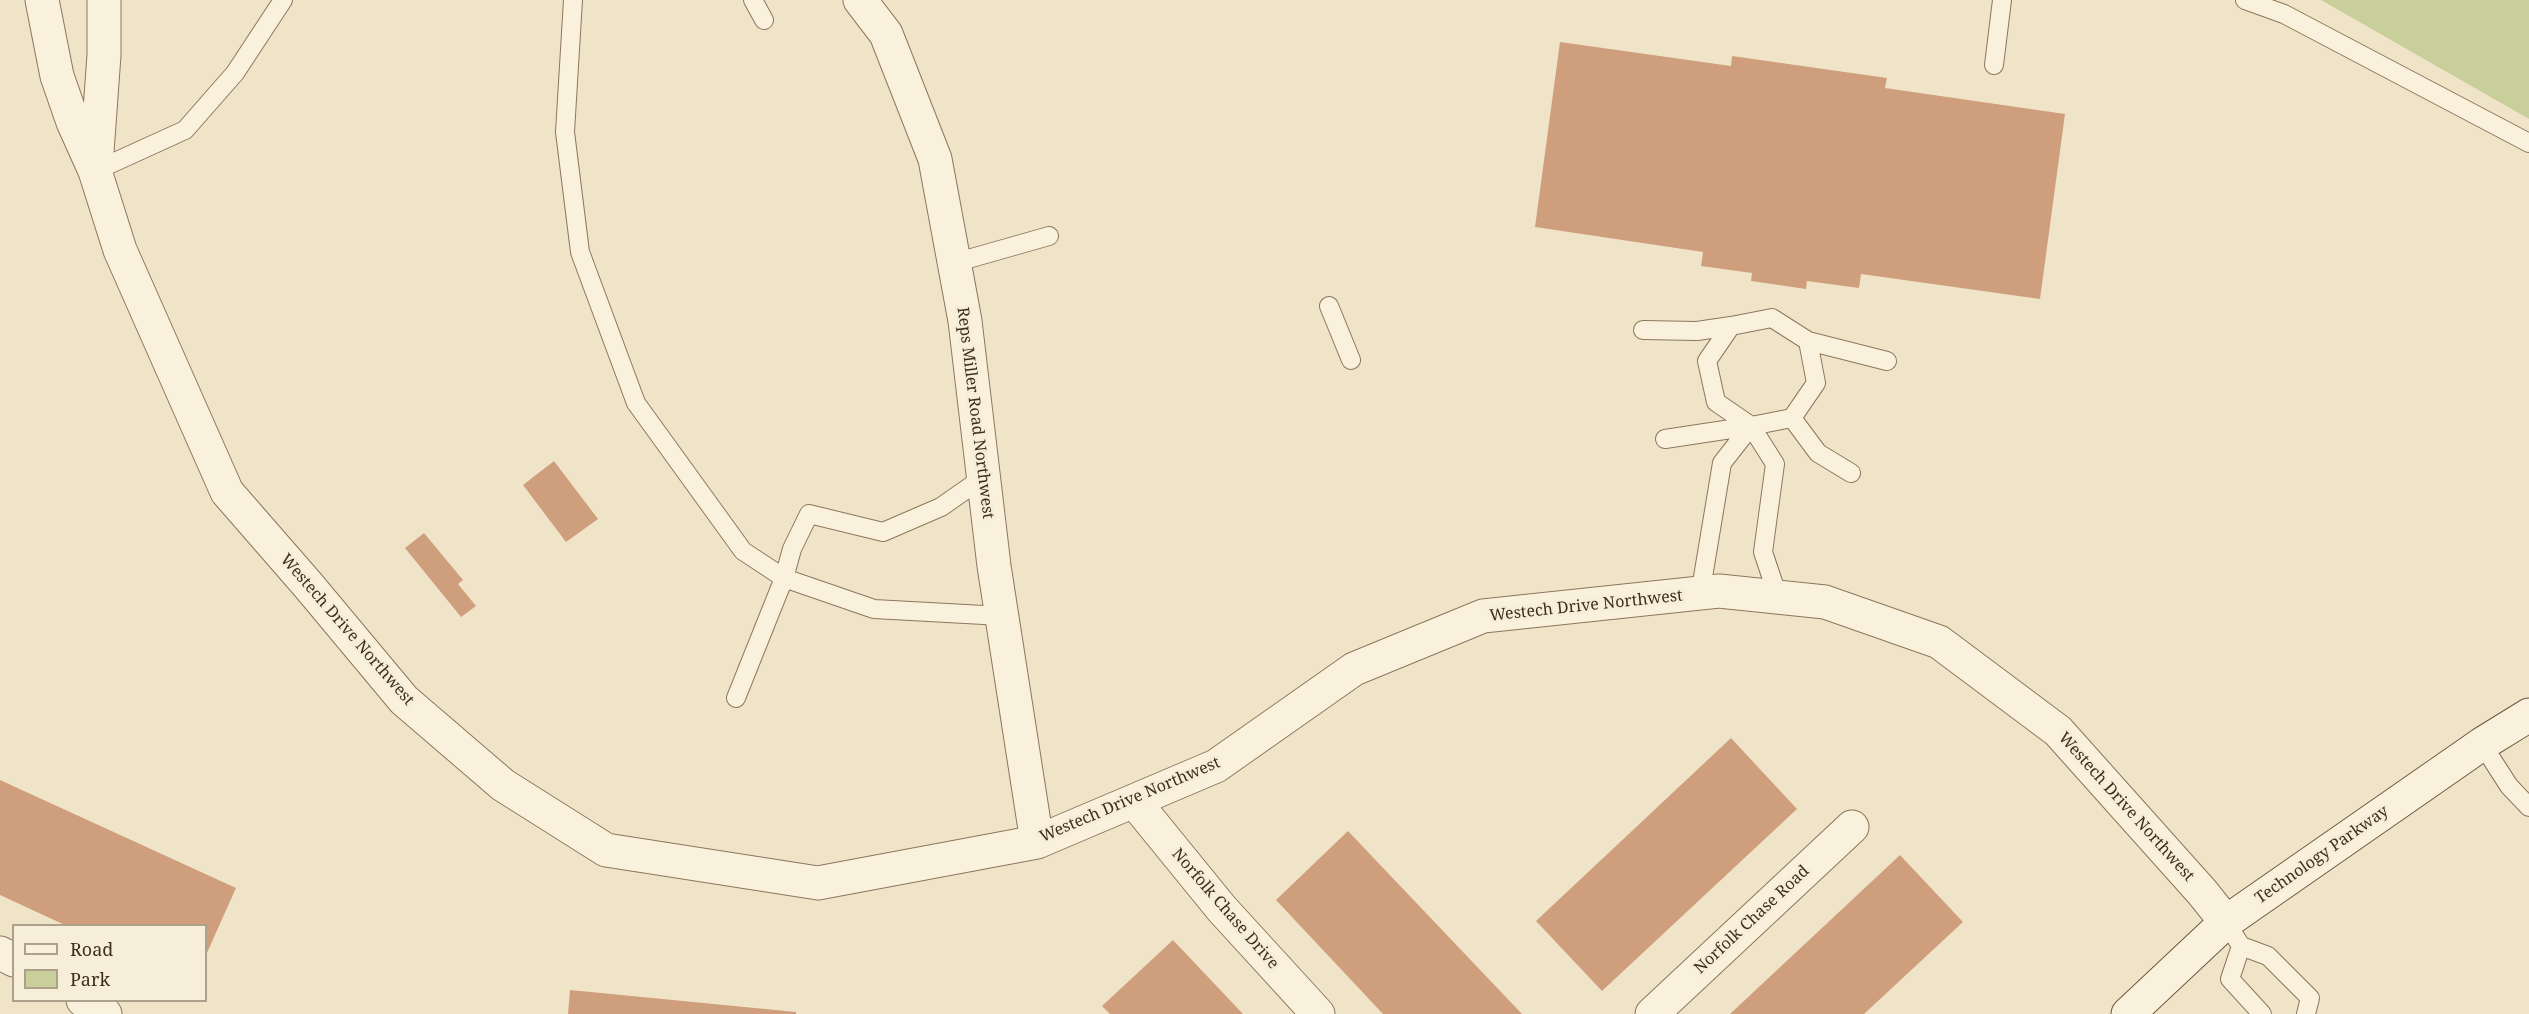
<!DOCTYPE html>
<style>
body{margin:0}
#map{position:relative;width:2529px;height:1014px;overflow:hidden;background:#f0e4c8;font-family:"Noto Serif",serif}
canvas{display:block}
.legend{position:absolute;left:12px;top:924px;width:195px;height:78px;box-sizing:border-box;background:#f7eed8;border:2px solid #ada18e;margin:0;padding:8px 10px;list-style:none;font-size:18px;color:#3d2e20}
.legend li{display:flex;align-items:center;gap:12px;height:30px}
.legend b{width:30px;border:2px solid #ada18e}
</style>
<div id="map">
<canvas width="2529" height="1014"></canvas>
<ul class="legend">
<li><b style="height:8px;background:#faf1dc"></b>Road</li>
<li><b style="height:16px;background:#c9cf9b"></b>Park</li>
</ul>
</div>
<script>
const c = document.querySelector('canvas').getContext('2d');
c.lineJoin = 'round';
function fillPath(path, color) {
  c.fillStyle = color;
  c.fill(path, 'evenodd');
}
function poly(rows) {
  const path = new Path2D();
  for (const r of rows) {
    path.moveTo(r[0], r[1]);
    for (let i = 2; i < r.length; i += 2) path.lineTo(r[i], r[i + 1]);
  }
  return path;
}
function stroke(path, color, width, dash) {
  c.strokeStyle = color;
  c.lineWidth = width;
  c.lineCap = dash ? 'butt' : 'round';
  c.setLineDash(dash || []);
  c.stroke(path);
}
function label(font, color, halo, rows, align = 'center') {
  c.font = font + ' "Noto Serif",serif';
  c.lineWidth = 6;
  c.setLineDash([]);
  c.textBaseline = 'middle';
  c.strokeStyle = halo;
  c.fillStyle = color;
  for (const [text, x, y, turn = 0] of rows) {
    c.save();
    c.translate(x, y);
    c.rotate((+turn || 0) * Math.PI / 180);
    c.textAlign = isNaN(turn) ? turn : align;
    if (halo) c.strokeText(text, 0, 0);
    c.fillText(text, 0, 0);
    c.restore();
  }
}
const green = poly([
 [2321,0,2529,0,2529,119]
]);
const building = poly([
 [1560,42,1731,66,1732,56,1887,78,1885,88,2065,114,2040,299,1861,274,1859,288,1807,281,1806,289,1751,281,1752,273,1701,266,1703,252,1535,227],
 [554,461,598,519,566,542,523,485],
 [424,533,463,580,458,584,476,606,461,617,405,548],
 [1731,738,1797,809,1602,991,1536,921],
 [0,780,236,888,206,955,206,926,67,926,0,895],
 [1348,831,1522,1014,1383,1014,1276,900],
 [1900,855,1963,922,1864,1014,1730,1014],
 [1173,940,1243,1014,1110,1014,1102,1006],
 [570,990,796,1012,796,1014,568,1014]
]);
const lane = poly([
 [573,0,565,132,580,252,636,403,743,551,784,578,874,609,1002,616],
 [753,0,764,20],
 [2245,0,2284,14,2529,143],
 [1994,65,2002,0],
 [95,171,185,130,235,73,283,0],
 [954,263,1049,236],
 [1329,306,1351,360],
 [1643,330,1697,331,1731,326],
 [1808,341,1887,361],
 [1792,418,1818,453,1851,473],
 [1665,439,1751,426,1792,418,1816,383,1808,341,1772,318,1731,326,1707,361,1716,402,1751,426,1775,464,1763,552,1778,597],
 [1700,595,1722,463,1751,426],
 [736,698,784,578,792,549,809,514,883,532,941,507,984,477],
 [2482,744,2509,786,2529,807],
 [2226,922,2241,946,2268,956,2310,998,2306,1014],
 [2241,946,2230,979,2262,1014]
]);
const street = poly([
 [42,0,57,76,73,122,95,171,120,250,227,492,308,585,404,700,503,785,606,850,818,883,1037,842,1216,766,1354,669,1483,616,1719,591,1825,602,1939,642,2058,731,2202,892,2226,922],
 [860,0,886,34,935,159,965,321,994,566,1037,842],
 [96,166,104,55,104,0],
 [1134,801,1222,909,1318,1014],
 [0,953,14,960],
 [83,1000,105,1014],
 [1652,1014,1852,827]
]);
const secondary = poly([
 [2128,1014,2226,922,2482,744,2529,715]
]);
const streetNames = [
 ["Reps Miller Road Northwest",975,413,83],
 ["Westech Drive Northwest",1586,606,-6],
 ["Westech Drive Northwest",347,630,49],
 ["Westech Drive Northwest",1130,800,-23],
 ["Westech Drive Northwest",2126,807,48],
 ["Technology Parkway",2322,855,-35],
 ["Norfolk Chase Drive",1225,909,49],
 ["Norfolk Chase Road",1752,920,-43]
];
fillPath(green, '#c9cf9b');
fillPath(building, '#cf9f7d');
stroke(lane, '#8d765c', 20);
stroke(street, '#8d765c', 35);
stroke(secondary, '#6f573f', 35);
stroke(lane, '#faf1dc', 18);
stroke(street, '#faf1dc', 33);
stroke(secondary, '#faf1dc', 33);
label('16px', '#3d2e20', '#f7eed8', streetNames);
</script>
